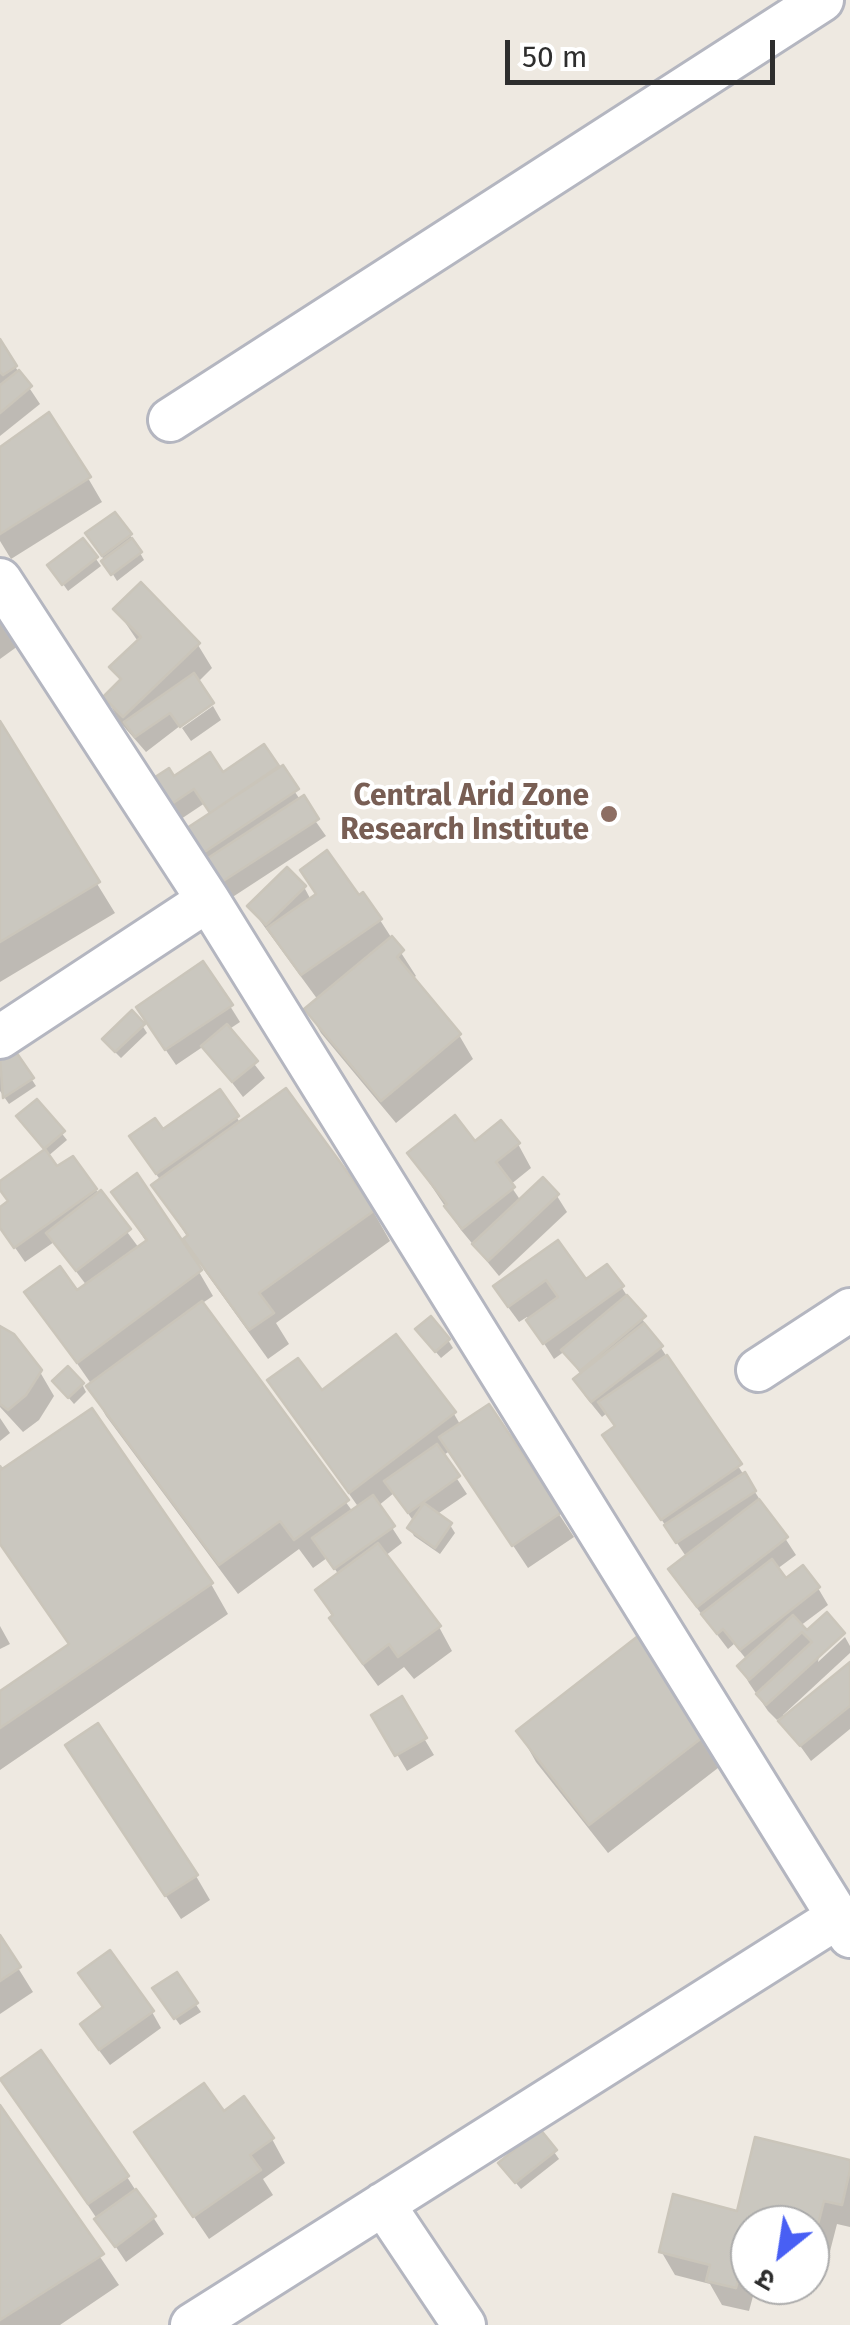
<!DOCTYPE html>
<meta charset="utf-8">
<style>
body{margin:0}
#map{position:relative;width:850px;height:2325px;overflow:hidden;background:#eee9e1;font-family:"Fira Sans","Noto Sans Devanagari",sans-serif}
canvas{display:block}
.north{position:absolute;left:730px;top:2205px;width:100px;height:100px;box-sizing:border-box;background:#fff;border:2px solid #ababab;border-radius:50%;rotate:210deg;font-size:28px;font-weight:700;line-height:40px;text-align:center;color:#2e2e2e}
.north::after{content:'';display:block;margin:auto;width:35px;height:45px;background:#485ff4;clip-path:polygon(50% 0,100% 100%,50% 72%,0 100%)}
.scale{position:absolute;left:505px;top:40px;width:270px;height:45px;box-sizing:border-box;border:5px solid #2e2e2e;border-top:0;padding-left:12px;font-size:30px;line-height:35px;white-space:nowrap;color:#2e2e2e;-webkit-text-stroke:8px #fff;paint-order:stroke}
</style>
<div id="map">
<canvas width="850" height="2325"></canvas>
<div class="north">उ</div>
<div class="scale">50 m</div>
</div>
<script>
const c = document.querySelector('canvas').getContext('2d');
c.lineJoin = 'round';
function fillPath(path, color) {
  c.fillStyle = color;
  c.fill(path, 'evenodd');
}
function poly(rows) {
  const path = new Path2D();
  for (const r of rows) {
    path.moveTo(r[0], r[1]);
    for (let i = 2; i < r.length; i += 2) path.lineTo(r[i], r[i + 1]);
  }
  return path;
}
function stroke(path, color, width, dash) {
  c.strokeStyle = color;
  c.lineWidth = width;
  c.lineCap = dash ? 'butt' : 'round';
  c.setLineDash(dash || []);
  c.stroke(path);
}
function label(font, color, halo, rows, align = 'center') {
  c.font = font + ' "Fira Sans",sans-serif';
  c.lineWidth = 8;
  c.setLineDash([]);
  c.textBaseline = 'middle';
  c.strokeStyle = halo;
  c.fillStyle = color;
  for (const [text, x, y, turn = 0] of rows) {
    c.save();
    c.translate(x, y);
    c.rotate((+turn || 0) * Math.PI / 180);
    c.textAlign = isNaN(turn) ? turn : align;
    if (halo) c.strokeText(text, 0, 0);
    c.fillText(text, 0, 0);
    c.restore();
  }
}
const shadow = poly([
 [0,344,40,404,0,436],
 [0,448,88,478,102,502,11,559,0,541],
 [130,535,144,560,117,581,93,542],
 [83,541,101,566,68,591,55,573],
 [116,609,198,645,212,668,197,683,211,702,146,752,119,721,106,697,121,682,113,668,139,643],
 [0,615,18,646,0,659],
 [213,706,221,720,191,741,182,728],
 [0,726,115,913,0,982],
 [263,747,326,836,228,900,200,845,212,814,205,803,178,821,162,798,173,780,222,775],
 [304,887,311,900,358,898,380,920,416,976,412,979,459,1035,473,1059,396,1123,321,1033,307,1009,318,1000,250,907],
 [230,1006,240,1022,228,1030,265,1078,243,1097,204,1046,176,1065,148,1024],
 [142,1025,147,1033,121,1058,110,1047],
 [14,1052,36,1086,9,1104,0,1091,0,1062],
 [220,1092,241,1124,373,1211,390,1241,276,1323,289,1344,268,1359,204,1270,188,1238,154,1185,161,1181,141,1153],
 [37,1102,67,1140,47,1157,56,1170,73,1159,139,1248,147,1243,114,1193,199,1272,213,1296,201,1304,353,1512,359,1508,270,1381,322,1394,454,1414,461,1426,488,1407,574,1537,528,1568,450,1451,442,1456,467,1494,436,1515,450,1525,455,1533,440,1554,414,1536,410,1528,414,1522,394,1493,378,1506,402,1543,385,1556,439,1627,452,1651,414,1679,404,1667,378,1686,346,1642,318,1591,339,1575,327,1558,313,1568,299,1549,238,1594,106,1416,89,1386,92,1385,28,1293,76,1294,87,1286,54,1242,25,1262,0,1226,0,1210,10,1203,0,1184,46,1151,23,1124],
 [475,1144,518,1144,531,1168,510,1185,521,1201,557,1196,567,1212,499,1276,461,1230,410,1154],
 [557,1244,586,1283,622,1288,796,1555,777,1569,786,1581,818,1588,828,1605,800,1626,806,1635,827,1616,818,1662,845,1637,850,1646,850,1653,783,1715,786,1718,850,1665,850,1729,811,1761,780,1718,777,1720,768,1711,749,1683,740,1667,747,1660,734,1644,728,1649,680,1586,671,1570,687,1558,606,1436,615,1426,607,1413,602,1417,585,1396,576,1380,581,1375,565,1351,554,1359,527,1317,519,1322,505,1303],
 [0,1329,40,1372,54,1396,39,1420,23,1432,0,1407],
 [423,1337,448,1340,453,1348,441,1358],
 [55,1382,82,1384,86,1392,74,1404],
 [0,1418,10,1433,0,1441],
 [0,1471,211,1584,228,1614,0,1770,0,1694,70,1646,0,1545],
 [0,1626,10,1644,0,1649],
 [638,1640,727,1761,608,1853,536,1762,519,1732],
 [401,1700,434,1755,407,1771,374,1716],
 [82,1769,196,1876,210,1900,181,1919],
 [0,1939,33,1992,0,2014],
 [176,1975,201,2012,180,2025,160,1997],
 [105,2009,152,2012,161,2028,110,2065,92,2041],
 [3,2079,127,2177,164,2234,126,2262],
 [0,2109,119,2285,60,2325,0,2325],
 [224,2114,272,2139,285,2163,263,2179,273,2195,209,2239,137,2133],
 [540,2132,559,2159,521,2189,506,2171],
 [850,2163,850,2227,837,2224,828,2259,810,2254,810,2225,750,2225,750,2285,756,2285,749,2311,722,2305,710,2284,675,2275,661,2251]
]);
const building = poly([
 [0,339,17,366,3,375,0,372,0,339],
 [19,370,32,386,0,413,0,385,19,370],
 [49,412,91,477,0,534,0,447,49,412],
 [115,512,132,534,102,556,85,533,115,512],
 [83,538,98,557,62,585,47,565,83,538],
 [132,538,142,552,111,575,101,561,132,538],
 [141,582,200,643,123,717,103,697,121,679,109,667,141,637,113,609,141,582],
 [194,673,214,703,180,727,170,713,135,737,124,722,194,673],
 [0,721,100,882,0,942,0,721],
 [264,744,279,766,210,813,194,789,167,807,149,781,169,768,174,776,210,752,223,772,264,744],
 [283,765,299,789,203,853,187,828,283,765],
 [304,795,319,819,217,885,202,862,304,795],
 [327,850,359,895,363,892,382,919,301,975,267,928,316,894,300,870,327,850],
 [287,867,306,886,266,925,247,906,287,867],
 [392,936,404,950,397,957,461,1034,381,1101,304,1009,392,936],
 [203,961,233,1005,165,1050,136,1007,203,961],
 [132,1010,145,1024,115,1052,102,1039,132,1010],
 [227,1024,258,1061,232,1082,201,1046,227,1024],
 [14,1049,34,1078,3,1098,0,1058,14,1049],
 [286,1088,375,1210,259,1293,274,1313,249,1330,183,1239,188,1235,151,1185,286,1088],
 [220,1089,239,1116,156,1174,129,1136,155,1118,163,1129,220,1089],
 [37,1099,65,1131,44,1149,16,1116,37,1099],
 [455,1115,475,1141,501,1120,520,1143,496,1162,515,1187,462,1229,444,1206,447,1204,407,1153,455,1115],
 [45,1149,57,1166,73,1156,97,1189,14,1248,0,1228,0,1207,8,1201,0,1190,0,1181,45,1149],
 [137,1173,202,1270,77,1363,24,1292,60,1266,77,1290,147,1240,111,1192,137,1173],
 [543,1177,559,1194,488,1261,472,1244,543,1177],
 [101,1190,131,1229,76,1271,46,1233,101,1190],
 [558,1240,586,1279,607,1264,624,1286,543,1344,526,1320,558,1297,546,1280,508,1307,493,1286,558,1240],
 [627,1295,646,1316,580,1371,561,1350,627,1295],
 [202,1301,349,1500,294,1540,280,1521,219,1565,86,1386,202,1301],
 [431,1316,450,1339,435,1352,415,1329,431,1316],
 [644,1323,663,1346,591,1402,573,1379,644,1323],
 [0,1326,14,1334,42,1370,26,1395,8,1410,0,1404,0,1326],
 [396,1334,456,1412,349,1493,267,1380,298,1358,322,1390,396,1334],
 [667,1355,742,1464,661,1520,602,1435,615,1426,598,1402,667,1355],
 [68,1366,84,1383,68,1398,52,1381,68,1366],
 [489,1404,562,1512,512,1546,439,1437,489,1404],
 [92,1408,213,1583,0,1728,0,1691,69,1644,0,1544,0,1466,2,1469,92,1408],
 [437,1444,460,1476,408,1513,384,1481,437,1444],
 [745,1472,756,1491,676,1543,664,1525,745,1472],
 [373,1495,395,1526,334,1569,312,1538,373,1495],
 [759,1499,788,1537,697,1607,668,1569,759,1499],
 [424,1503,452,1523,435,1548,407,1528,424,1503],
 [378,1543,441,1626,398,1657,389,1644,363,1664,329,1618,333,1615,315,1590,378,1543],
 [772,1559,786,1578,803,1565,820,1587,740,1650,723,1629,717,1634,701,1614,772,1559],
 [827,1612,845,1633,766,1705,756,1694,812,1642,802,1632,749,1680,737,1666,793,1615,807,1630,827,1612],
 [638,1636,712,1730,589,1825,516,1731,638,1636],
 [850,1662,850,1706,800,1746,778,1721,850,1662],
 [402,1696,427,1738,395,1756,371,1715,402,1696],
 [98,1723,198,1875,165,1896,65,1745,98,1723],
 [0,1935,21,1967,0,1981,0,1935],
 [110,1950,154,2011,99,2050,80,2024,103,2007,78,1973,110,1950],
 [177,1972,198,2003,174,2019,152,1988,177,1972],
 [41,2050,129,2176,88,2204,0,2079,41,2050],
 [204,2083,224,2111,244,2096,274,2138,250,2155,261,2170,193,2217,134,2132,204,2083],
 [0,2105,104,2254,0,2320,0,2105],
 [540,2129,557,2150,515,2183,498,2163,540,2129],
 [755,2137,850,2160,850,2170,842,2205,824,2201,815,2236,810,2235,810,2225,750,2225,750,2251,746,2250,736,2288,706,2281,710,2265,659,2252,673,2194,737,2211,755,2137],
 [136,2189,156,2216,115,2247,94,2219,136,2189]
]);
const minor = poly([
 [170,420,822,0],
 [0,580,208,900,850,1936],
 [0,1037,208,900],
 [758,1370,850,1310],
 [383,2204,464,2325],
 [192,2325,838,1917]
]);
const markers = [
 [609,814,10,"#8d6e63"]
];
const educationNames = [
 ["Central Arid Zone",589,797],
 ["Research Institute",589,831]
];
fillPath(shadow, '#0003');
fillPath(building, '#cac7bf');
stroke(building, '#cac5ba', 2.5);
stroke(minor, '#b4b6c0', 48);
stroke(minor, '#fff', 42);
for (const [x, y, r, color] of markers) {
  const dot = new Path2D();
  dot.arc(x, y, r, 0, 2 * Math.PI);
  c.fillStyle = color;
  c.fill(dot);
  stroke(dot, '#fff', 4);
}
label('bold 30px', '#785e54', '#fff', educationNames, 'right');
</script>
